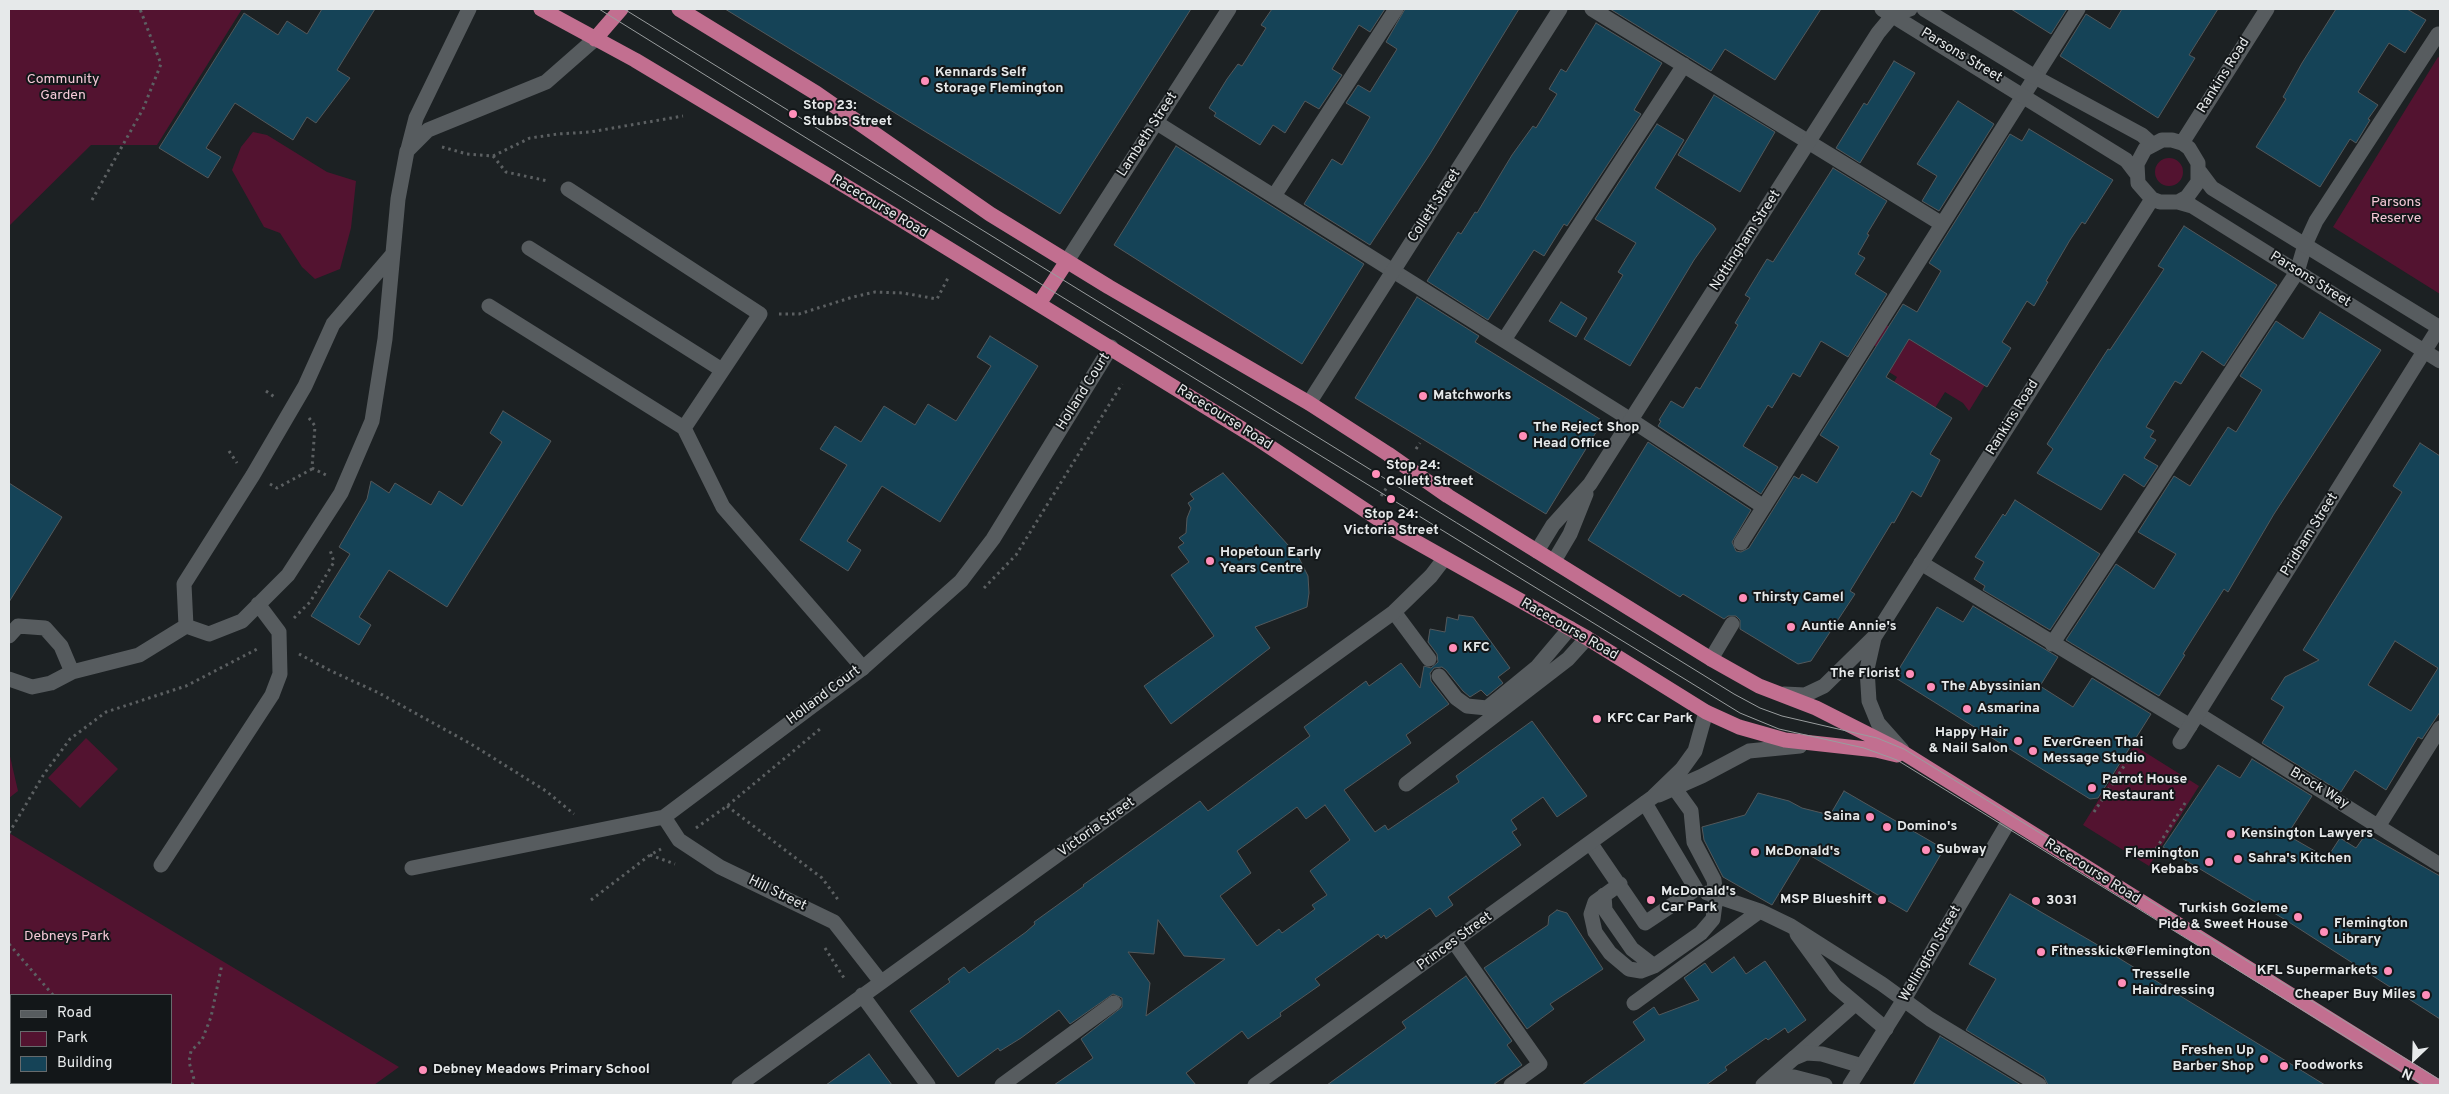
<!DOCTYPE html>
<style>
body{margin:0}
#map{position:relative;width:2449px;height:1094px;overflow:hidden;background:#1c2123;font-family:Overpass,sans-serif}
canvas{display:block}
.frame{position:absolute;inset:0;border:10px solid #e6e9ea;pointer-events:none}
.legend{position:absolute;left:10px;top:994px;width:162px;height:90px;box-sizing:border-box;background:#131719;border:1px solid #676b6d;margin:0;padding:6px 9px;list-style:none;font-size:15px;color:#e6e9ea}
.legend li{display:flex;align-items:center;gap:10px;height:25px}
.legend b{width:25px;border:1px solid #676b6d}
.north{position:absolute;left:2389px;top:1034px;width:50px;height:50px;-webkit-text-stroke:4px #131719;paint-order:stroke;rotate:204deg;font-size:14px;font-weight:700;line-height:20px;text-align:center;color:#e6e9ea}
.north::after{content:'';display:block;margin:auto;width:18px;height:22px;background:#e6e9ea;clip-path:polygon(50% 0,100% 100%,50% 72%,0 100%)}
</style>
<div id="map">
<canvas width="2449" height="1094"></canvas>
<div class="frame"></div>
<ul class="legend">
<li><b style="height:6px;background:#575c5f"></b>Road</li>
<li><b style="height:14px;background:#531330"></b>Park</li>
<li><b style="height:14px;background:#154357"></b>Building</li>
</ul>
<div class="north">N</div>
</div>
<script>
const c = document.querySelector('canvas').getContext('2d');
c.lineJoin = 'round';
function fillPath(path, color) {
  c.fillStyle = color;
  c.fill(path, 'evenodd');
}
function poly(rows) {
  const path = new Path2D();
  for (const r of rows) {
    if (r.length === 3) {
      path.moveTo(r[0] + r[2], r[1]);
      path.arc(r[0], r[1], r[2], 0, 2 * Math.PI);
      continue;
    }
    path.moveTo(r[0], r[1]);
    for (let i = 2; i < r.length; i += 2) path.lineTo(r[i], r[i + 1]);
  }
  return path;
}
function stroke(path, color, width, dash) {
  c.strokeStyle = color;
  c.lineWidth = width;
  c.lineCap = dash ? 'butt' : 'round';
  c.setLineDash(dash || []);
  c.stroke(path);
}
function label(font, color, halo, rows, align = 'center') {
  c.font = font + ' Overpass,sans-serif';
  c.lineWidth = 4;
  c.setLineDash([]);
  c.textBaseline = 'middle';
  c.strokeStyle = halo;
  c.fillStyle = color;
  for (const [text, x, y, turn = 0] of rows) {
    c.save();
    c.translate(x, y);
    c.rotate((+turn || 0) * Math.PI / 180);
    c.textAlign = isNaN(turn) ? turn : align;
    if (halo) c.strokeText(text, 0, 0);
    c.fillText(text, 0, 0);
    c.restore();
  }
}
const green = poly([
 [9,9,242,9,157,145,91,145,9,226],
 [2438,57,2440,58,2440,294,2333,227],
 [253,132,267,135,327,172,356,181,351,228,340,269,315,279,302,267,280,233,264,227,232,170,241,147],
 [2169,172,14],
 [1885,324,1985,385,1969,411,1963,403,1945,392,1935,408,1894,382,1897,377,1889,372,1897,359,1872,344],
 [86,738,118,769,80,808,48,778],
 [2135,746,2199,786,2149,866,2083,825,2127,754],
 [9,752,18,791,9,798],
 [9,833,399,1067,374,1085,9,1085],
 [171,995,171,1083,11,1083,11,995]
]);
const building = poly([
 [322,9,375,9,337,70,350,78,316,123,307,117,293,140,235,103,206,148,221,157,208,178,159,148,244,13,278,35,287,21,307,34,322,9],
 [725,9,1191,9,1060,214,725,9],
 [1272,9,1385,9,1370,32,1359,25,1332,69,1342,75,1319,109,1305,101,1285,133,1273,125,1260,145,1214,116,1216,113,1209,108,1227,79,1238,64,1242,66,1266,28,1261,25,1272,9],
 [1405,9,1519,9,1430,154,1370,245,1304,204,1332,159,1342,165,1370,117,1346,103,1358,85,1370,92,1397,49,1386,42,1405,9],
 [1610,9,1821,9,1775,80,1725,49,1711,71,1610,9],
 [2011,9,2067,9,2051,34,2011,9],
 [2122,9,2218,9,2189,55,2195,58,2158,118,2060,56,2086,14,2110,29,2122,9],
 [2336,9,2407,9,2426,20,2405,53,2389,43,2358,92,2378,105,2368,119,2370,120,2356,143,2350,139,2320,187,2256,147,2286,99,2283,97,2302,63,2336,9],
 [1596,23,1662,63,1634,110,1641,114,1567,226,1564,224,1544,256,1534,250,1488,320,1427,281,1458,232,1461,234,1475,212,1477,213,1512,155,1533,126,1536,128,1557,94,1549,89,1561,69,1566,72,1596,23],
 [1894,61,1915,73,1860,163,1836,148,1864,103,1867,105,1894,61],
 [1714,95,1775,132,1740,192,1678,155,1714,95],
 [1958,101,1994,124,1939,211,1922,201,1937,176,1917,164,1958,101],
 [1657,124,1684,140,1655,188,1713,225,1716,229,1694,260,1630,366,1584,339,1623,275,1618,272,1636,243,1595,219,1657,124],
 [2029,129,2113,180,2085,224,2082,222,2070,240,2046,281,2048,282,2034,306,2027,301,2002,342,2011,348,1987,387,1909,339,1886,377,1952,418,1930,454,1940,460,1921,497,1912,491,1894,523,1892,522,1850,591,1855,594,1811,661,1798,664,1740,629,1740,620,1736,616,1728,616,1724,619,1683,594,1680,597,1588,540,1648,442,1751,510,1732,542,1736,551,1741,552,1749,548,1794,476,1799,479,1802,474,1817,483,1839,447,1820,435,1903,304,1917,312,1941,271,1929,263,2010,134,2022,141,2029,129],
 [1176,146,1364,264,1302,364,1114,245,1176,146],
 [1833,168,1887,201,1867,234,1869,235,1858,254,1865,258,1855,274,1887,294,1848,357,1821,341,1800,377,1793,373,1772,408,1768,405,1743,446,1778,467,1761,494,1658,426,1661,421,1659,420,1671,401,1683,408,1696,387,1700,389,1738,325,1735,323,1750,298,1745,295,1767,259,1773,262,1833,168],
 [2184,226,2277,285,2224,366,2202,351,2181,384,2175,381,2146,427,2154,431,2150,437,2156,440,2144,458,2158,466,2144,487,2124,474,2101,510,2037,473,2053,449,2047,444,2108,349,2110,350,2164,269,2158,266,2184,226],
 [1417,297,1479,336,1475,342,1603,421,1546,514,1355,398,1417,297],
 [1561,302,1587,318,1576,337,1549,321,1561,302],
 [2320,312,2381,350,2274,514,2228,592,2224,589,2183,654,2185,655,2159,696,2066,640,2116,564,2154,589,2176,554,2138,532,2174,476,2190,486,2228,427,2236,432,2262,390,2240,376,2276,321,2303,339,2320,312],
 [990,336,1038,366,940,522,882,486,847,541,861,550,848,571,800,540,847,465,820,449,835,426,861,442,884,406,915,425,928,404,956,421,991,366,977,357,990,336],
 [503,411,551,441,447,607,389,570,359,617,371,625,359,645,311,616,350,554,339,547,367,499,371,481,389,493,395,483,431,505,439,491,462,506,502,442,490,433,503,411],
 [2420,443,2440,456,2440,712,2422,739,2418,737,2386,790,2355,770,2341,792,2262,743,2284,707,2271,699,2285,677,2319,660,2303,650,2402,492,2393,486,2420,443],
 [2395,641,2438,668,2411,711,2368,685,2395,641],
 [1223,473,1298,556,1308,576,1309,593,1307,607,1255,627,1270,648,1171,724,1144,686,1214,636,1171,575,1189,562,1178,547,1184,543,1179,538,1186,533,1187,518,1191,508,1188,503,1194,499,1190,494,1223,473],
 [9,483,62,517,9,602,9,483],
 [2015,500,2100,554,2050,630,1983,590,1985,586,1974,579,1984,562,1975,557,2003,514,2005,516,2015,500],
 [1973,606,2058,657,2040,686,2073,707,2092,678,2151,714,2098,798,2090,799,1894,677,1937,607,1963,622,1973,606],
 [1459,615,1473,617,1510,668,1498,677,1503,683,1487,696,1481,690,1470,697,1463,691,1446,670,1442,667,1434,668,1430,673,1431,681,1449,704,1406,735,1411,743,1344,790,1375,832,1385,825,1388,830,1459,782,1456,776,1532,721,1587,796,1557,817,1543,797,1511,820,1517,829,1512,832,1521,845,1448,897,1453,905,1436,917,1430,908,1386,939,1384,935,1381,938,1378,934,1315,979,1320,985,1280,1013,1281,1016,1265,1027,1248,1039,1242,1031,1186,1073,1196,1085,1054,1085,1093,1058,1081,1039,1122,1007,1122,998,1113,994,1070,1024,1059,1010,1021,1038,1000,1051,998,1048,958,1077,910,1011,950,982,948,979,964,967,969,973,1026,932,1035,924,1034,922,1084,886,1083,885,1200,801,1208,811,1310,736,1304,727,1366,681,1369,686,1401,663,1420,688,1424,666,1431,668,1438,662,1437,654,1428,642,1430,629,1445,632,1447,617,1458,620,1459,615],
 [1325,805,1350,840,1310,871,1327,895,1312,905,1315,909,1282,933,1279,929,1257,946,1220,896,1251,873,1237,851,1297,807,1306,819,1325,805],
 [1158,920,1184,956,1225,959,1146,1016,1150,983,1128,952,1154,954,1158,920],
 [2252,759,2312,796,2287,835,2327,858,2340,838,2356,848,2366,834,2440,876,2440,1019,2284,919,2163,847,2218,765,2240,778,2252,759],
 [1844,791,1944,849,1907,912,1804,852,1772,905,1723,877,1704,840,1702,827,1745,815,1758,793,1789,801,1802,808,1830,815,1844,791],
 [2010,894,2096,944,2325,1085,2048,1085,2044,1077,1966,1030,1996,979,1969,964,2010,894],
 [1557,910,1567,913,1603,969,1550,1004,1554,1009,1527,1029,1484,968,1548,925,1549,916,1557,910],
 [1734,957,1746,974,1765,961,1806,1020,1788,1033,1785,1028,1768,1040,1766,1038,1725,1067,1727,1070,1706,1085,1582,1085,1645,1040,1633,1022,1654,1007,1659,1015,1699,1000,1684,978,1705,963,1712,973,1734,957],
 [1466,976,1512,1041,1507,1045,1522,1065,1493,1085,1327,1085,1406,1028,1402,1022,1466,976],
 [1940,1036,2021,1085,1913,1085,1940,1036],
 [869,1054,892,1085,826,1085,869,1054]
]);
const path = poly([
 [442,147,467,154,493,156,506,172,548,181],
 [493,156,530,138,558,134,590,132,683,116],
 [92,200,143,109,161,64,140,9],
 [779,314,799,314,853,297,875,292,903,293,937,299,948,278],
 [266,391,276,398],
 [309,418,315,426,312,468,326,475],
 [1416,449,1420,443],
 [229,451,237,463],
 [270,484,277,488,312,469],
 [1381,496,1392,480],
 [984,588,1016,555,1122,384],
 [294,618,310,602,334,562,330,550],
 [299,654,331,671,379,693,471,744,546,791,574,814],
 [727,806,822,878,839,901],
 [2094,812,2132,754],
 [696,828,727,806,820,729],
 [9,833,44,774,70,739,106,712,186,686,259,648],
 [2156,849,2187,800],
 [650,855,675,864],
 [591,900,650,855,661,849],
 [9,944,53,995],
 [825,948,844,978],
 [114,1083,116,1085],
 [192,1085,194,1079,189,1062,191,1051,202,1040,211,1017,222,964]
]);
const service = poly([
 [1592,9,1942,224],
 [1157,123,1631,420,1764,507],
 [408,149,416,118,469,9],
 [568,189,760,314,684,428],
 [1274,196,1396,9],
 [529,248,722,370],
 [489,306,684,428,723,507,863,668],
 [1504,340,1684,65],
 [1741,543,2078,9],
 [1921,563,2190,726],
 [1394,612,1429,659],
 [186,626,209,634,242,621,288,575,341,493,372,421,385,339,398,199,407,151,428,130,546,82,595,39],
 [186,626,184,584,253,475,305,386,333,324,393,254],
 [9,636,18,626,45,628,61,646,72,672],
 [2052,644,2297,272,2305,245,2316,221,2438,34],
 [1711,659,1732,624],
 [1439,676,1456,698,1467,706,1487,708,1537,667,1570,628],
 [9,679,32,687,51,683,72,672,139,655,186,626],
 [2198,714,2440,865],
 [1406,784,1568,659,1587,638],
 [2379,825,2440,728],
 [1591,844,1645,923,1696,889,1645,803],
 [161,865,272,695,280,674,279,632,258,604],
 [1620,884,1595,902,1591,914,1595,932,1610,953,1629,969,1641,971,1654,966,1701,933,1713,919,1716,896,1714,880,1694,842,1691,811,1670,782],
 [1707,893,1760,911],
 [1604,895,1605,910,1632,949,1654,966],
 [1797,934,1835,986,1886,1029],
 [1454,942,1540,1064,1511,1085],
 [1634,1003,1760,911,1791,926,1882,984,1930,1019,2039,1085],
 [1794,1058,1855,1004],
 [1002,1085,1114,1003]
]);
const minor = poly([
 [1882,9,2126,160,2136,173],
 [1924,9,2035,77,2142,135,2152,144],
 [2182,143,2267,9],
 [2200,172,2212,188,2440,328],
 [2178,202,2187,197,2198,182,2198,163,2189,148,2182,143,2172,140,2162,140,2145,149,2137,164,2138,183,2152,199,2160,202,2178,202,2192,206,2440,361],
 [1067,261,1229,9],
 [1309,403,1560,9],
 [1537,551,1553,525,1590,484,1878,33,1893,15,1910,9],
 [1554,561,1570,534,1586,494],
 [1874,638,1867,669,1869,701,1878,723,1902,750],
 [1784,694,1805,695,1824,686,1875,636,2152,199],
 [2180,742,2440,326],
 [1659,795,1702,776,1749,751,1800,746],
 [664,817,679,840,720,867,834,922,881,982],
 [412,868,664,817,863,668,961,581,993,539,1111,347],
 [862,995,928,1085],
 [1771,1081,1776,1079,1794,1077,1825,1085],
 [739,1085,1394,612,1431,576,1444,559],
 [1255,1085,1653,797,1682,769,1695,751,1706,712],
 [1763,1085,1794,1058,1806,1053,1822,1054,1862,1066]
]);
const tertiary = poly([
 [1850,1085,1903,1001,2009,821]
]);
const trunk = poly([
 [541,9,635,60,892,214,1255,437,1395,530,1587,638,1706,712,1739,727,1785,740,1876,750,1897,755],
 [679,9,816,93,990,214,1109,287,1309,403,1388,454,1448,496,1711,659,1759,686,1816,708,1899,750,2435,1085],
 [595,39,621,9],
 [1039,304,1067,261]
]);
const tram = poly([
 [599,9,1049,289,1740,713,1779,729,1864,748,1897,760,2424,1085],
 [624,9,1734,694,1760,708,1782,716,1877,738,1904,749,2440,1080]
]);
const markers = [
 [925,81,5,"#ff8eb9"],
 [793,114,5,"#ff8eb9"],
 [1423,396,5,"#ff8eb9"],
 [1523,436,5,"#ff8eb9"],
 [1376,474,5,"#ff8eb9"],
 [1391,499,5,"#ff8eb9"],
 [1210,561,5,"#ff8eb9"],
 [1743,598,5,"#ff8eb9"],
 [1791,627,5,"#ff8eb9"],
 [1453,648,5,"#ff8eb9"],
 [1910,674,5,"#ff8eb9"],
 [1931,687,5,"#ff8eb9"],
 [1967,709,5,"#ff8eb9"],
 [1597,719,5,"#ff8eb9"],
 [2018,741,5,"#ff8eb9"],
 [2033,751,5,"#ff8eb9"],
 [2092,788,5,"#ff8eb9"],
 [1870,817,5,"#ff8eb9"],
 [1887,827,5,"#ff8eb9"],
 [2231,834,5,"#ff8eb9"],
 [1926,850,5,"#ff8eb9"],
 [1755,852,5,"#ff8eb9"],
 [2238,859,5,"#ff8eb9"],
 [2209,862,5,"#ff8eb9"],
 [1651,900,5,"#ff8eb9"],
 [1882,900,5,"#ff8eb9"],
 [2036,901,5,"#ff8eb9"],
 [2298,917,5,"#ff8eb9"],
 [2324,932,5,"#ff8eb9"],
 [2041,952,5,"#ff8eb9"],
 [2388,971,5,"#ff8eb9"],
 [2122,983,5,"#ff8eb9"],
 [2426,995,5,"#ff8eb9"],
 [2264,1059,5,"#ff8eb9"],
 [2284,1066,5,"#ff8eb9"],
 [423,1070,5,"#ff8eb9"]
];
const streetNames = [
 ["Parsons Street",1961,56,31],
 ["Rankins Road",2224,76,-58],
 ["Lambeth Street",1148,135,-57],
 ["Collett Street",1435,206,-57],
 ["Racecourse Road",879,207,31],
 ["Nottingham Street",1746,241,-57],
 ["Parsons Street",2310,280,32],
 ["Holland Court",1084,392,-58],
 ["Racecourse Road",1224,418,32],
 ["Rankins Road",2013,418,-58],
 ["Pridham Street",2310,535,-58],
 ["Racecourse Road",1569,630,30],
 ["Holland Court",824,696,-37],
 ["Brock Way",2319,789,31],
 ["Victoria Street",1097,828,-36],
 ["Racecourse Road",2092,872,32],
 ["Hill Street",777,894,26],
 ["Princes Street",1455,942,-36],
 ["Wellington Street",1931,954,-60]
];
const poiNames = [
 ["Kennards Self",935,73],
 ["Storage Flemington",935,89],
 ["Stop 23:",803,106],
 ["Stubbs Street",803,122],
 ["Matchworks",1433,396],
 ["The Reject Shop",1533,428],
 ["Head Office",1533,444],
 ["Stop 24:",1386,466],
 ["Collett Street",1386,482],
 ["Stop 24:",1391,515,"center"],
 ["Victoria Street",1391,531,"center"],
 ["Hopetoun Early",1220,553],
 ["Years Centre",1220,569],
 ["Thirsty Camel",1753,598],
 ["Auntie Annie's",1801,627],
 ["KFC",1463,648],
 ["The Florist",1900,674,"right"],
 ["The Abyssinian",1941,687],
 ["Asmarina",1977,709],
 ["KFC Car Park",1607,719],
 ["Happy Hair",2008,733,"right"],
 ["& Nail Salon",2008,749,"right"],
 ["EverGreen Thai",2043,743],
 ["Message Studio",2043,759],
 ["Parrot House",2102,780],
 ["Restaurant",2102,796],
 ["Saina",1860,817,"right"],
 ["Domino's",1897,827],
 ["Kensington Lawyers",2241,834],
 ["Subway",1936,850],
 ["McDonald's",1765,852],
 ["Flemington",2199,854,"right"],
 ["Kebabs",2199,870,"right"],
 ["Sahra's Kitchen",2248,859],
 ["McDonald's",1661,892],
 ["Car Park",1661,908],
 ["MSP Blueshift",1872,900,"right"],
 ["3031",2046,901],
 ["Turkish Gozleme",2288,909,"right"],
 ["Pide & Sweet House",2288,925,"right"],
 ["Flemington",2334,924],
 ["Library",2334,940],
 ["Fitnesskick@Flemington",2051,952],
 ["KFL Supermarkets",2378,971,"right"],
 ["Tresselle",2132,975],
 ["Hairdressing",2132,991],
 ["Cheaper Buy Miles",2416,995,"right"],
 ["Freshen Up",2254,1051,"right"],
 ["Barber Shop",2254,1067,"right"],
 ["Foodworks",2294,1066],
 ["Debney Meadows Primary School",433,1070]
];
const parkNames = [
 ["Community",63,80],
 ["Garden",63,96],
 ["Parsons",2396,203],
 ["Reserve",2396,219],
 ["Debneys Park",67,937]
];
fillPath(green, '#531330');
fillPath(building, '#154357');
stroke(building, '#53585b', 1);
stroke(path, '#5c6062', 3, [2.5, 4]);
stroke(service, '#575c5f', 15);
stroke(minor, '#575c5f', 15);
stroke(tertiary, '#575c5f', 15);
stroke(trunk, '#c26f90', 15);
stroke(tram, '#999d9e', 1);
for (const [x, y, r, color] of markers) {
  const dot = new Path2D();
  dot.arc(x, y, r, 0, 2 * Math.PI);
  c.fillStyle = color;
  c.fill(dot);
  stroke(dot, '#131719', 2);
}
label('14px', '#e6e9ea', '#131719', streetNames);
label('bold 14px', '#e6e9ea', '#131719', poiNames, 'left');
label('14px', '#f4c9d7', '#131719', parkNames);
</script>
